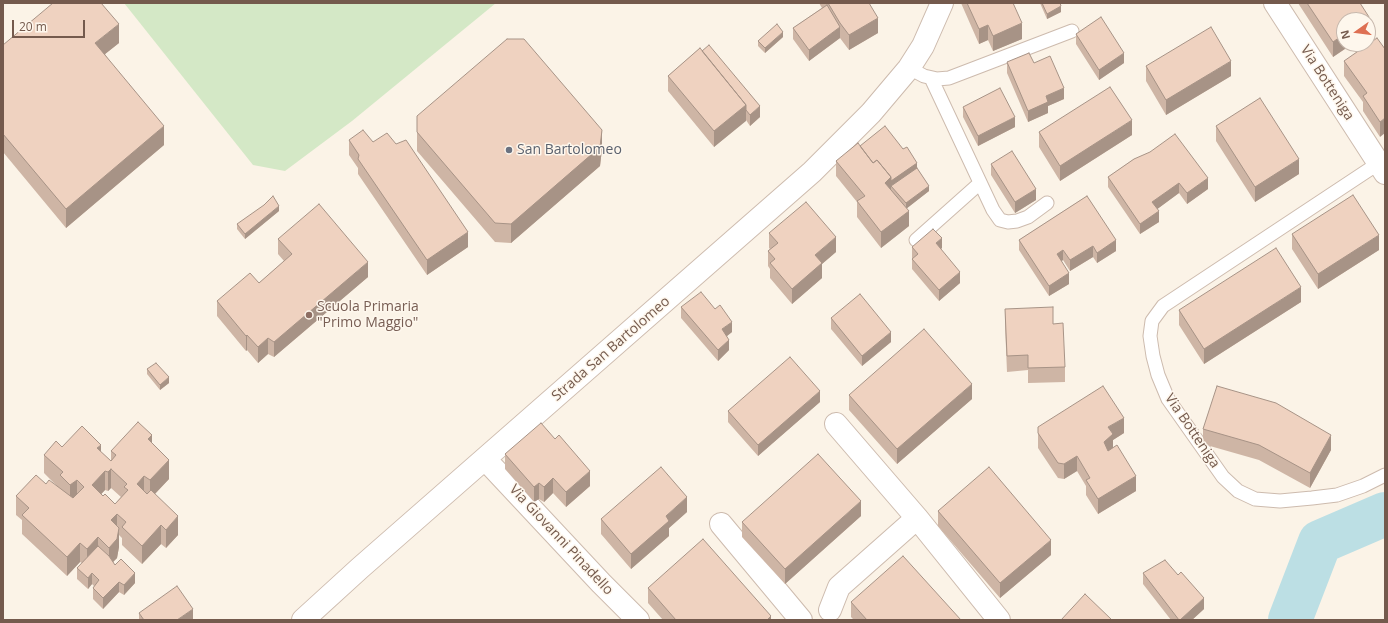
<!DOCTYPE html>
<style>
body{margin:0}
#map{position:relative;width:1388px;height:623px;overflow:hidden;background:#fbf3e7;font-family:"Open Sans",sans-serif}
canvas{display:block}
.frame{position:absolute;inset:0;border:4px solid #745a4d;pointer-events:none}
.north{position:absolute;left:1336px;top:12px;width:40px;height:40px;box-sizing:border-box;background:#fef7ed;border:1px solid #c7b8ad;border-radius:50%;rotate:256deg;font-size:11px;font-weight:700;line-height:16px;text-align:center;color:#745a4d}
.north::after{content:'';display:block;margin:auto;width:14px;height:18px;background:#de7053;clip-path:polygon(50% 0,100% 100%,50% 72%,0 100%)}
.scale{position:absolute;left:12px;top:20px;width:73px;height:18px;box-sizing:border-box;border:2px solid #745a4d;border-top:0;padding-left:5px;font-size:12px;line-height:14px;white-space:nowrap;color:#745a4d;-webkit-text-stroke:3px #fef7ed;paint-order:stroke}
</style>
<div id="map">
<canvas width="1388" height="623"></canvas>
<div class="frame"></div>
<div class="north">N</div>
<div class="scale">20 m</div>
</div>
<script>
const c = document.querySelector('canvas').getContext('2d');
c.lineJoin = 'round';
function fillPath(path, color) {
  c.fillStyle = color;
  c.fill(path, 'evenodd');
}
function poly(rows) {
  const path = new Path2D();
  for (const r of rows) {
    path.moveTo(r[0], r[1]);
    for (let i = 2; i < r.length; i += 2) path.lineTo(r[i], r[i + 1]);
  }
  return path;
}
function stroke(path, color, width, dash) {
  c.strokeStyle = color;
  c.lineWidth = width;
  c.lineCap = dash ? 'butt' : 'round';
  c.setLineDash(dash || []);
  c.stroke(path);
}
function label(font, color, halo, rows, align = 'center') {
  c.font = font + ' "Open Sans",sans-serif';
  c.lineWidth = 3;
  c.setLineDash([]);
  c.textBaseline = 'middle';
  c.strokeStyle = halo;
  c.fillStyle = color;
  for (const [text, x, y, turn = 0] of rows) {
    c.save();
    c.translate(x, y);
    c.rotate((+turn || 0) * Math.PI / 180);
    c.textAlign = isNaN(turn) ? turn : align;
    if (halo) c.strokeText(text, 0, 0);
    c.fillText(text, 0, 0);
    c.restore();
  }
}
const green = poly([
 [124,3,496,3,352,121,285,171,253,165]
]);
const river = poly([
 [1290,620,1320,542,1385,514]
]);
const service = poly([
 [909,68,924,76,937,79,949,78,1072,31],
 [931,78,993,210,1000,220,1008,222,1017,221,1028,217,1047,203],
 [1379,163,1163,306,1152,321,1150,336,1153,356,1158,375,1168,399,1223,477,1238,491,1255,499,1280,501,1312,498,1337,495,1363,486,1385,475],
 [916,240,980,183]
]);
const minor = poly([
 [1275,3,1385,173],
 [836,424,917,518],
 [485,459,601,583,638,620],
 [721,524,801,620],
 [830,610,839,587,917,518,999,620],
 [303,620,360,568,812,172,871,113,909,68,923,46,942,3]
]);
const wall = poly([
 [819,3,869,3,878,33,849,50,840,38,809,61,793,39,793,28,822,8],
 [961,3,1013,3,1022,39,993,51,988,40,979,44],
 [1040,3,1060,3,1061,12,1047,19],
 [1298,3,1360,3,1369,33,1333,57],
 [1076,34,1124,63,1099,80,1076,44],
 [783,37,765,53,758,46,758,41],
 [119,43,105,54,164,145,66,228,3,152,3,45],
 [700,48,760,117,750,126,746,120,714,147,668,91,668,76],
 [1385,49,1380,137,1363,111,1363,102,1344,76,1344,61],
 [1007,62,1034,63,1064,99,1048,106,1048,113,1028,122,1007,73],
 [1146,66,1231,76,1166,115,1146,81],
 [963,107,1015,127,978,146,963,117],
 [417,116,602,149,600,166,511,243,495,242,417,151],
 [1216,126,1299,174,1255,202,1216,141],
 [1039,132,1132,135,1060,181,1039,147],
 [349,140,373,142,468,247,427,275,358,174,358,168,349,155],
 [860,146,917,168,929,191,907,208,909,226,881,248,857,217,857,202,836,176,836,161],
 [1134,159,1208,189,1187,204,1179,193,1157,209,1159,222,1140,234,1108,187,1108,177],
 [991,164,1036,200,1015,213,991,175],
 [1087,196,1116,251,1097,263,1093,257,1070,271,1063,260,1061,261,1069,284,1049,296,1019,250,1019,240],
 [279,211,245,239,237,229,237,224],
 [769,233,836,252,822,264,822,278,792,304,770,278,770,269,768,266,768,251,770,249,769,248],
 [1292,234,1379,250,1318,289,1292,249],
 [278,239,368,277,274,357,268,354,258,363,247,350,246,351,217,316,217,301,259,283,284,261,278,254],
 [912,247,942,248,941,249,960,283,939,301,912,269,912,259,913,258,912,258],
 [1301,302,1204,364,1179,325,1179,310],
 [681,307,732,332,727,336,729,350,718,361,681,318],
 [1005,309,1053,324,1065,367,1065,382,1028,383,1028,370,1007,372,1005,324],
 [831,318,891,342,862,366,831,329],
 [147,369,169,383,160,390,147,374],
 [849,395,972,399,897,464,849,410],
 [820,402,758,456,728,422,728,411],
 [1038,427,1124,433,1113,440,1113,448,1136,491,1098,514,1086,495,1086,486,1077,471,1064,479,1058,478,1038,448],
 [1203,429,1331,450,1310,488,1259,460,1203,444],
 [152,443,169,479,155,494,178,535,166,548,161,544,142,564,122,545,122,538,119,535,119,547,117,558,113,562,115,565,135,583,124,595,119,592,103,609,93,599,93,588,94,586,92,584,88,589,77,579,77,568,82,563,80,562,67,576,22,534,22,520,16,515,16,496,46,484,57,486,44,473,44,455,62,447,101,452,111,461,111,451],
 [111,488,121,497,115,504,101,494,105,490,108,491],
 [505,454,590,486,566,507,553,493,544,502,539,499,534,502,505,469],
 [938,511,1051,555,1000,598,938,526],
 [687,512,669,528,669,536,631,569,601,534,601,519],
 [861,516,785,584,742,537,742,522],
 [1143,573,1204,609,1192,620,1171,620,1143,584],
 [648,588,771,620,663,620,648,603],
 [851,602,961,620,854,620,851,617],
 [139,613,193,619,192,620,139,620]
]);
const shadedWall = poly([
 [1061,6,1061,12,1047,19,1047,14],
 [1369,17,1369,33,1368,33,1368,20,1365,20],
 [878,18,878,33,849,50,849,35],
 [1022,23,1022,39,993,51,993,36],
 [119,24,119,43,95,62,95,43],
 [988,25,988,40,979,44,979,29],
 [840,27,840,38,809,61,809,50],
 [783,32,783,37,765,53,765,48],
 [1344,34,1344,44,1352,44,1333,57,1333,42],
 [1124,53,1124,63,1099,80,1099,70],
 [1231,61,1231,76,1166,115,1166,100],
 [1064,88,1064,99,1048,106,1048,113,1028,122,1028,111,1046,96],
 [746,105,746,121,714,147,714,131],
 [760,106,760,117,750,126,750,115],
 [1015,117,1015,127,978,146,978,136],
 [1385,118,1385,133,1380,137,1380,122],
 [1132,120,1132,135,1060,181,1060,166],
 [164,126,164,145,66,228,66,209],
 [602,130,602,149,600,166,511,243,511,224],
 [1299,159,1299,174,1255,202,1255,187],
 [917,163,917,174,891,186,891,192,885,183,891,177],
 [1208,178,1208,189,1187,204,1187,193],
 [1179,183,1179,193,1152,213,1152,202],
 [929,186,929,191,906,209,906,203],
 [1036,189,1036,200,1015,213,1015,202],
 [279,206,279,211,245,239,245,234],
 [909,211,909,226,881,248,881,232],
 [1159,211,1159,222,1140,234,1140,224],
 [468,232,468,247,427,275,427,260],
 [1379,235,1379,250,1318,289,1318,274],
 [836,237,836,252,822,264,822,278,792,304,792,289,815,255],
 [942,238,942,248,936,253,936,243],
 [1116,240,1116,251,1097,263,1097,253],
 [1093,246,1093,257,1070,271,1070,260],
 [1063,250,1063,260,1057,265,1057,254],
 [368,262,368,277,274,357,274,342],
 [960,272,960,283,939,301,939,290],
 [1069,273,1069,284,1049,296,1049,286],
 [1301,287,1301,302,1204,364,1204,349],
 [732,322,732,332,722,340,722,329],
 [891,332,891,342,862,366,862,356],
 [247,335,247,350,246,351,246,336],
 [268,338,268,354,258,363,258,347],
 [729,340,729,350,718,361,718,350],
 [169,377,169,383,160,390,160,385],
 [972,384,972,399,897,464,897,449],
 [820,391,820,402,758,456,758,445],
 [1124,418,1124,433,1113,440,1113,449,1104,457,1104,442,1108,427],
 [152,435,152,454,148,439],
 [1331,435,1331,450,1310,488,1310,473],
 [101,445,101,463,97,448],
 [1077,456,1077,471,1064,479,1064,464],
 [169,460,169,479,150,499,150,480],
 [111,469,111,488,108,491,108,472],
 [105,471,105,490,92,504,92,485],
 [590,471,590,486,566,507,566,492],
 [144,476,144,494,137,484],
 [1136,476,1136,491,1098,514,1098,499],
 [553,478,553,493,544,502,544,487],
 [77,480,77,499,70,504,70,485],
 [539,483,539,499,534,502,534,487],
 [687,497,687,512,669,528,669,536,631,569,631,554,666,516],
 [861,501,861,516,785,584,785,569],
 [117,514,117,533,111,520],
 [178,516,178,535,166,548,166,530],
 [161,525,161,544,142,564,142,546],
 [119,528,119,547,117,558,109,566,109,548],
 [98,537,98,556,87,568,87,549],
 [1051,540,1051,555,1000,598,1000,583],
 [80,543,80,562,67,576,67,557],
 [92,573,92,584,88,589,88,578],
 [135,573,135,583,124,595,124,585],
 [119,582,119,592,103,609,103,598],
 [1204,598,1204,609,1192,620,1180,620],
 [193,609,193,619,192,620,177,620],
 [771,616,771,620,767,620]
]);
const building = poly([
 [53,3,101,3,119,24,95,43,164,126,66,209,3,134,3,45,53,3],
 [828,3,869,3,878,18,849,35,840,23,828,3],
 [967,3,1013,3,1022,23,993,36,988,25,979,29,967,3],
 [1042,3,1060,3,1061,6,1047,14,1042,3],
 [1307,3,1360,3,1369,17,1365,20,1344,20,1344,34,1333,42,1307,3],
 [827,5,840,27,809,50,793,28,827,5],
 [1101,17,1124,53,1099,70,1076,34,1101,17],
 [777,24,783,32,765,48,758,41,777,24],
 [1211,27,1231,61,1166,100,1146,66,1211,27],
 [1377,38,1385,49,1385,118,1380,122,1363,96,1367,93,1344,61,1377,38],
 [507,39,524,39,602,130,600,147,511,224,495,223,417,132,417,116,507,39],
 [709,45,760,106,750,115,746,110,746,105,702,51,709,45],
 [700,48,746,105,714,131,668,76,700,48],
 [1029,53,1034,63,1050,56,1064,88,1046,96,1048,102,1028,111,1007,62,1029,53],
 [1110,87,1132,120,1060,166,1039,132,1110,87],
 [1000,88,1015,117,978,136,963,107,1000,88],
 [1260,98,1299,159,1255,187,1216,126,1260,98],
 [885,126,903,149,907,147,917,163,891,181,891,177,877,160,873,163,860,146,885,126],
 [363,130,373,142,387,133,396,144,406,140,468,232,427,260,358,159,359,155,349,140,363,130],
 [1175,134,1208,178,1187,193,1179,183,1152,202,1159,211,1140,224,1108,177,1134,159,1150,152,1175,134],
 [858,143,873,163,877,160,891,177,885,183,909,211,881,232,857,201,865,196,836,161,858,143],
 [1012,151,1036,189,1015,202,991,164,1012,151],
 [917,168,929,186,906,203,891,186,917,168],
 [1353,195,1379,235,1318,274,1292,234,1353,195],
 [273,196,279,206,245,234,237,224,264,205,273,196],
 [1087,196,1116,240,1097,253,1093,246,1070,260,1063,250,1057,254,1069,273,1049,286,1019,240,1087,196],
 [806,202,836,237,815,255,822,263,792,289,770,263,775,259,768,251,778,243,769,233,806,202],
 [319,204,368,262,274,342,268,338,258,347,247,335,246,336,217,301,250,273,259,283,292,254,278,239,319,204],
 [933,229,942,238,936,243,960,272,939,290,912,259,918,254,912,247,933,229],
 [1276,248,1301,287,1204,349,1179,310,1276,248],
 [701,292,715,309,720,305,732,322,722,329,729,340,718,350,681,307,701,292],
 [860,294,891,332,862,356,831,318,860,294],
 [1053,307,1053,324,1063,323,1065,367,1028,368,1028,355,1007,356,1005,309,1053,307],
 [924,329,972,384,897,449,849,395,924,329],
 [790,357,820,391,758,445,728,411,790,357],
 [156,363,169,377,160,385,147,369,156,363],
 [1103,386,1124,418,1108,427,1113,434,1104,442,1108,451,1117,445,1136,476,1098,499,1086,480,1090,478,1077,456,1064,464,1058,463,1038,433,1038,427,1103,386],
 [1217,386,1276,403,1331,435,1310,473,1259,445,1203,429,1217,386],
 [138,422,152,435,148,439,169,460,150,480,144,476,137,484,147,494,151,490,178,516,166,530,161,525,142,546,122,527,126,522,117,514,111,520,119,528,117,539,109,548,98,537,87,549,80,543,67,557,22,515,29,508,16,496,36,475,46,484,49,480,73,498,84,487,77,480,70,485,60,475,63,472,44,455,56,441,62,447,82,426,101,445,97,448,111,461,116,455,111,451,138,422],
 [111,469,127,484,124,487,128,490,115,504,105,494,103,496,92,485,105,471,108,472,111,469],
 [541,423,555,439,559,435,590,471,566,492,553,478,544,487,539,483,534,487,505,454,541,423],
 [818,454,861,501,785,569,742,522,818,454],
 [661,467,687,497,666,516,669,521,631,554,601,519,661,467],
 [989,467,1051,540,1000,583,938,511,989,467],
 [703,539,771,616,767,620,676,620,648,588,703,539],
 [98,546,109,556,115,565,121,559,135,573,124,585,119,582,103,598,93,588,99,580,92,573,88,578,77,568,98,546],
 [903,556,961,620,867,620,851,602,903,556],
 [1165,560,1178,575,1181,572,1204,598,1180,620,1179,620,1143,573,1165,560],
 [177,586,193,609,177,620,144,620,139,613,177,586],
 [1085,594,1112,620,1061,620,1085,594]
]);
const markers = [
 [509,150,4,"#6b7280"],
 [309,315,4,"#8d6e63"]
];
const streetNames = [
 ["Via Botteniga",1327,83,57],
 ["Strada San Bartolomeo",611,349,-41],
 ["Via Botteniga",1192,431,56],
 ["Via Giovanni Pinadello",561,540,47]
];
const worshipNames = [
 ["San Bartolomeo",517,150]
];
const educationNames = [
 ["Scuola Primaria",317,307],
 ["\"Primo Maggio\"",317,323]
];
fillPath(green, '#d4e8c6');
stroke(river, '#bcdfe4', 44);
stroke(service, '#cdbbae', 15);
stroke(minor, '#cdbbae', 24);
stroke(service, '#fff', 13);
stroke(minor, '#fff', 22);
fillPath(wall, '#ceb5a5');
fillPath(shadedWall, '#a79386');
fillPath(building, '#efd2c0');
stroke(building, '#a79386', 1);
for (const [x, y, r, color] of markers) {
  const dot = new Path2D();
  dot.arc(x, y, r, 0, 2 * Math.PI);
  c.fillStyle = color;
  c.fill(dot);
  stroke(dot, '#fef7ed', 1.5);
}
label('14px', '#745a4d', '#fef7ed', streetNames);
label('14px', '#5b616d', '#fef7ed', worshipNames, 'left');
label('14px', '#785e54', '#fef7ed', educationNames, 'left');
</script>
